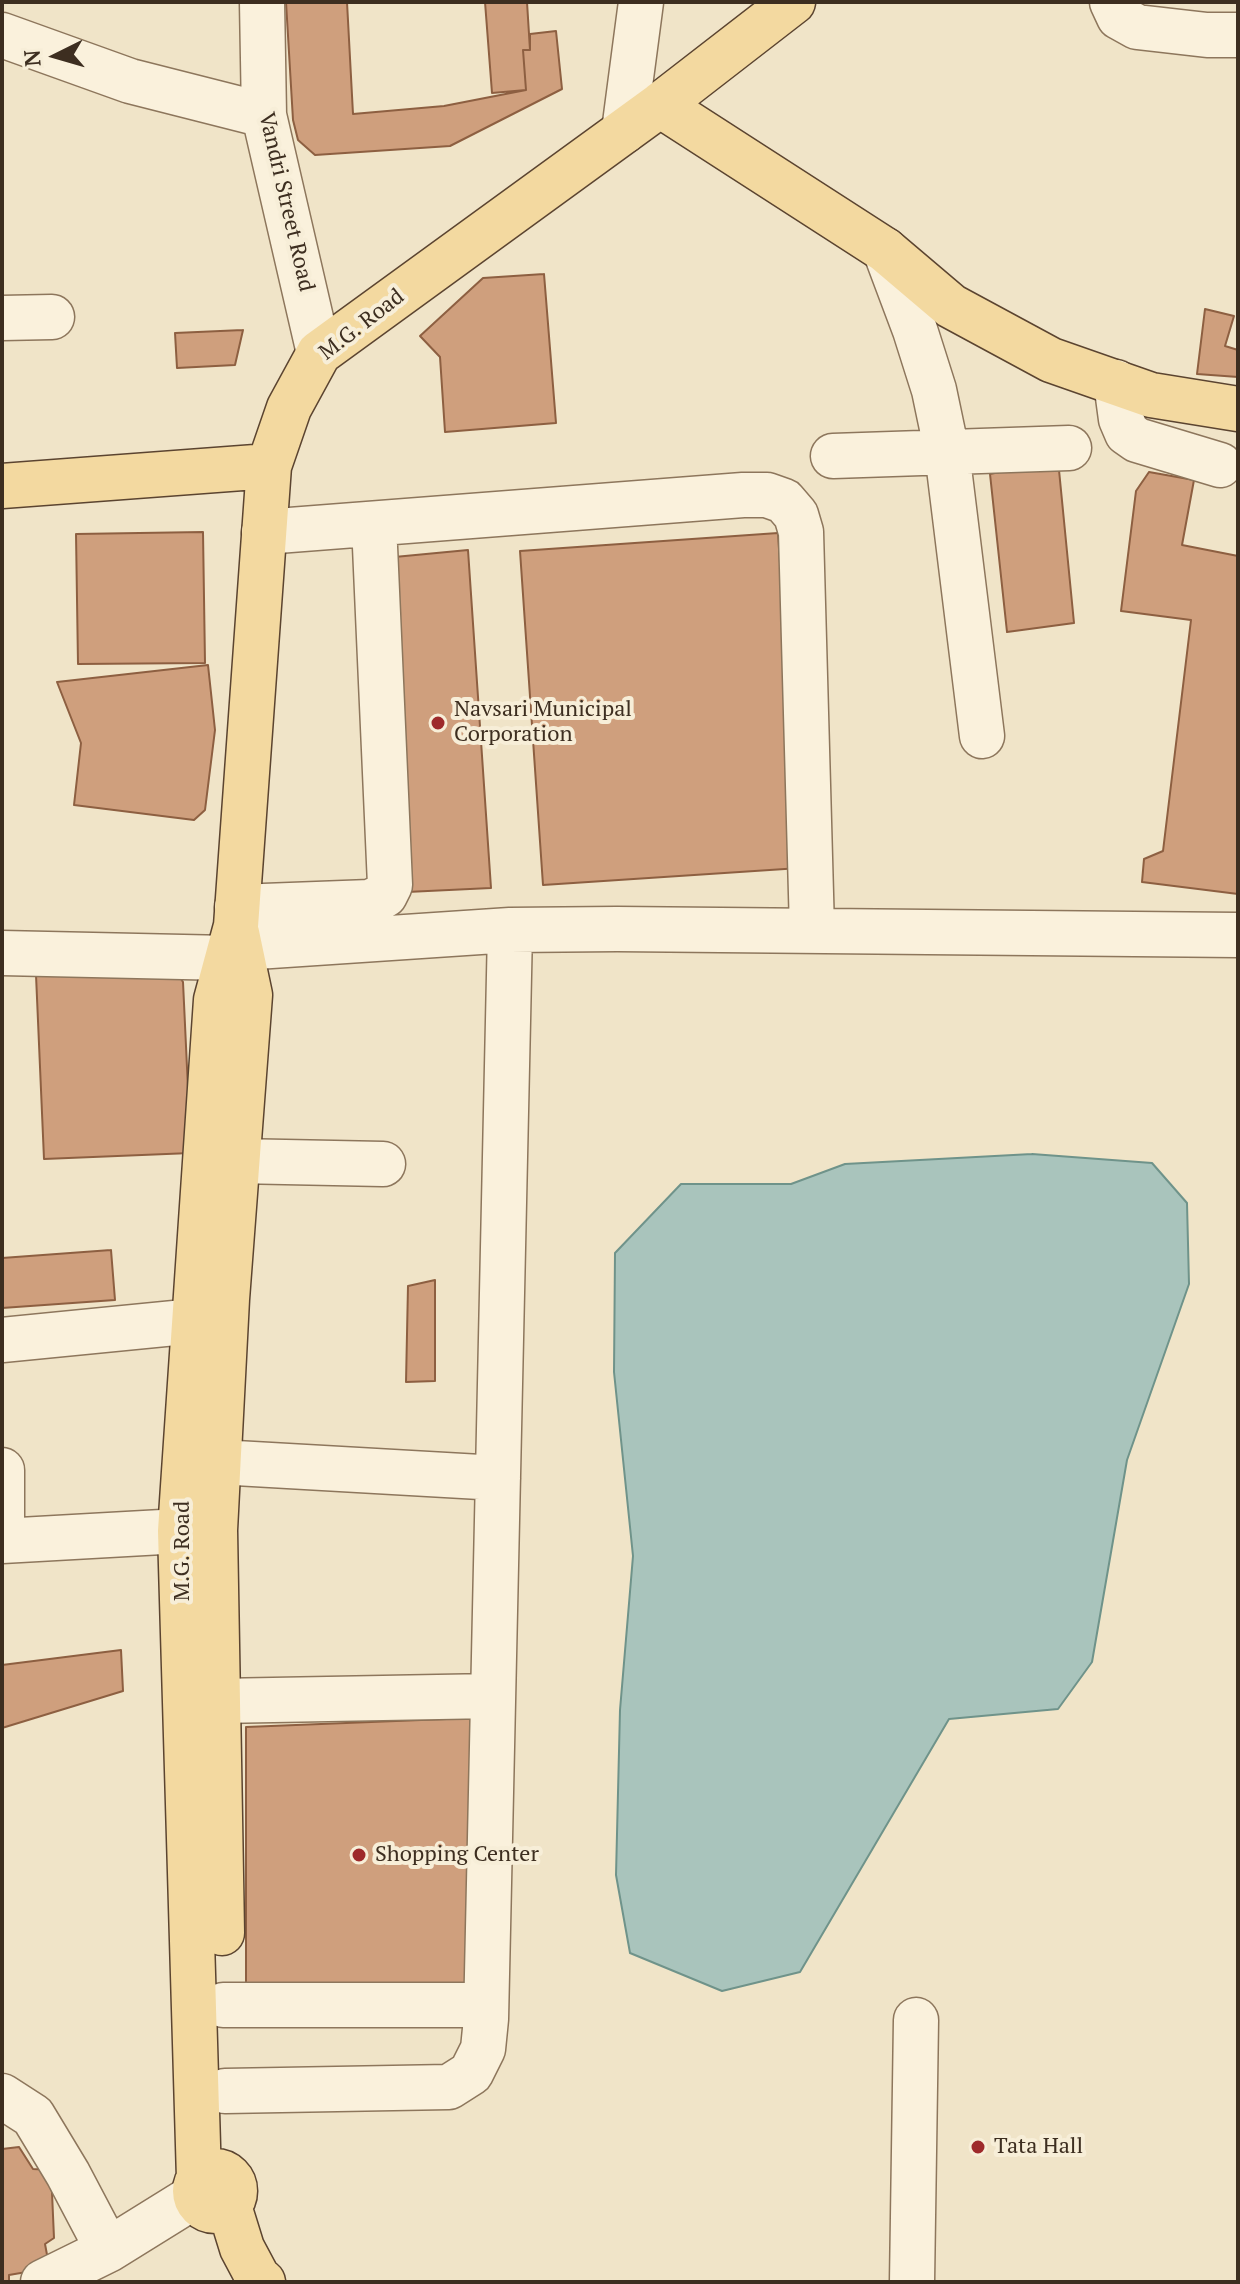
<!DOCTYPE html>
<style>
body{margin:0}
#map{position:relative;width:1240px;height:2284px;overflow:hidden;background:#f0e4c8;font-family:"PT Serif",serif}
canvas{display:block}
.frame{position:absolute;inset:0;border:4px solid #3d2e20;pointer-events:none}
.north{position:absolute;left:16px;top:16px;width:80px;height:80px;-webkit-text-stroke:6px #f7eed8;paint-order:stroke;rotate:265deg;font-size:22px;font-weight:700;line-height:32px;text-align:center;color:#3d2e20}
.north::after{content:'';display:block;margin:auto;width:28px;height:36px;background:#3d2e20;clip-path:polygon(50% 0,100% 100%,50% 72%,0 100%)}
</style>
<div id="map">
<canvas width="1240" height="2284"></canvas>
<div class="frame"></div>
<div class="north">N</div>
</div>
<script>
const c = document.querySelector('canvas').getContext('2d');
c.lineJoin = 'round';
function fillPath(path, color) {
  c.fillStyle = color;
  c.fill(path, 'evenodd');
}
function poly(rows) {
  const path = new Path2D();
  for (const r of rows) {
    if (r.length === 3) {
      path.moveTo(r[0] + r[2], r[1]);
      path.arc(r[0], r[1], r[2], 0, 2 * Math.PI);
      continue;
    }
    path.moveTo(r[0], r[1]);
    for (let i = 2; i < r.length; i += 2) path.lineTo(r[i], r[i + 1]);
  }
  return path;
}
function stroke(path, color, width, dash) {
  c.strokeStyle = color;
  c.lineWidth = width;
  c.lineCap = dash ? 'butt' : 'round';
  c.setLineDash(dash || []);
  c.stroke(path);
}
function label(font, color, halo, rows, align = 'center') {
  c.font = font + ' "PT Serif",serif';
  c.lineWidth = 8;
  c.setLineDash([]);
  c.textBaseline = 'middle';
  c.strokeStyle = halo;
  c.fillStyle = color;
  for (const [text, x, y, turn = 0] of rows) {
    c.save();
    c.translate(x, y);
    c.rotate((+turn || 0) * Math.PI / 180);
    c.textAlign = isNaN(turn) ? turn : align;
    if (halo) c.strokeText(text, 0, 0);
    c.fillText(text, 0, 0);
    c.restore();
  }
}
const water = poly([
 [1032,1154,1152,1163,1187,1203,1189,1284,1127,1460,1092,1662,1058,1709,949,1719,800,1972,722,1991,630,1953,616,1875,620,1710,633,1556,614,1372,615,1253,681,1184,791,1184,845,1164,1032,1154]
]);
const building = poly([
 [286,2,347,2,353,114,444,106,526,90,523,50,530,50,530,34,556,31,562,89,450,146,315,155,298,140,293,120,286,2],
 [485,2,527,2,530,50,523,50,526,90,492,93,485,2],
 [544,274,556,423,445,432,440,357,420,336,483,278,544,274],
 [1205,309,1234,316,1225,346,1238,350,1238,377,1197,374,1205,309],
 [243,330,235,365,177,368,175,333,243,330],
 [1022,467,1059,470,1074,623,1007,632,990,474,1022,467],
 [1149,472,1194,480,1182,545,1238,556,1238,894,1142,882,1144,859,1163,851,1191,620,1121,611,1136,491,1149,472],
 [203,532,205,663,78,664,76,534,203,532],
 [778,533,800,868,543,885,520,551,778,533],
 [468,550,491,888,407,892,384,558,468,550],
 [208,665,215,730,205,810,194,820,74,805,81,743,57,682,208,665],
 [175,969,183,982,191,1153,44,1159,36,975,175,969],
 [111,1250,115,1300,2,1308,2,1258,111,1250],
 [435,1280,435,1381,406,1382,408,1286,435,1280],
 [121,1650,123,1691,2,1728,2,1665,121,1650],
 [471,1718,471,1984,246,1990,246,1727,471,1718],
 [19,2147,33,2169,51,2170,54,2238,45,2244,48,2260,38,2270,9,2275,9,2282,2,2282,2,2149,19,2147]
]);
const minor = poly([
 [262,2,264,115,319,353],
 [1112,2,1119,17,1137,27,1207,35,1238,35],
 [2,35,130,81,264,115],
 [624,131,641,2],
 [885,250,915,330,934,390,947,452,982,736],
 [2,318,52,317],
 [1116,382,1121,419,1127,433,1137,440,1220,465],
 [833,456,1069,448],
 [264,532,743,495,767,495,784,501,796,515,801,532,812,930],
 [237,907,370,902,385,895,390,885,374,524],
 [241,948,510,930,617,929,1238,935],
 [2,953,228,958],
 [236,1161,383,1164],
 [2,1340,195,1321],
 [218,1462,498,1478],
 [2,1470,2,1524],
 [2,1541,180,1531],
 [218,1701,493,1696],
 [223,2005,486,2005],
 [225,2091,449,2087,471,2073,483,2049,486,2019,510,930],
 [2,2096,33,2116,68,2174,108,2250],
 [43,2282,108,2250,195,2196],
 [912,2282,916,2020]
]);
const major = poly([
 [660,105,885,250,951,306,1051,360,1151,395,1238,409],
 [2,486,269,466],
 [222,1933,215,1530,227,1299,250,995,237,933],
 [215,2191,20],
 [199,2179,180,1531,216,1000,236,926,269,466,289,408,319,353,660,105,793,2],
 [229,2206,242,2248,258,2278,263,2282]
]);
const markers = [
 [438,723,8,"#9e2a2b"],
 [359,1855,8,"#9e2a2b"],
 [978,2147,8,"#9e2a2b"]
];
const streetNames = [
 ["Vandri Street Road",286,202,77],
 ["M.G. Road",362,325,-38],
 ["M.G. Road",183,1551,-90]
];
const poiNames = [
 ["Navsari Municipal",454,710],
 ["Corporation",454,735],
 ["Shopping Center",375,1855],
 ["Tata Hall",994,2147]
];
fillPath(water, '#a9c4bc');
stroke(water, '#6f938a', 2);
fillPath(building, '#cf9f7d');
stroke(building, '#8d5f41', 2);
stroke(minor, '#8d765c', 47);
stroke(major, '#5b4430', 47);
stroke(minor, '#faf1dc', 44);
stroke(major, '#f3d9a0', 44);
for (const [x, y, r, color] of markers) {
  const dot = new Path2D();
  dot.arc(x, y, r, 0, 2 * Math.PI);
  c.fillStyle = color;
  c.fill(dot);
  stroke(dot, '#f7eed8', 3);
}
label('22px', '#3d2e20', '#f7eed8', streetNames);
label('22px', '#3d2e20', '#f7eed8', poiNames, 'left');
</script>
